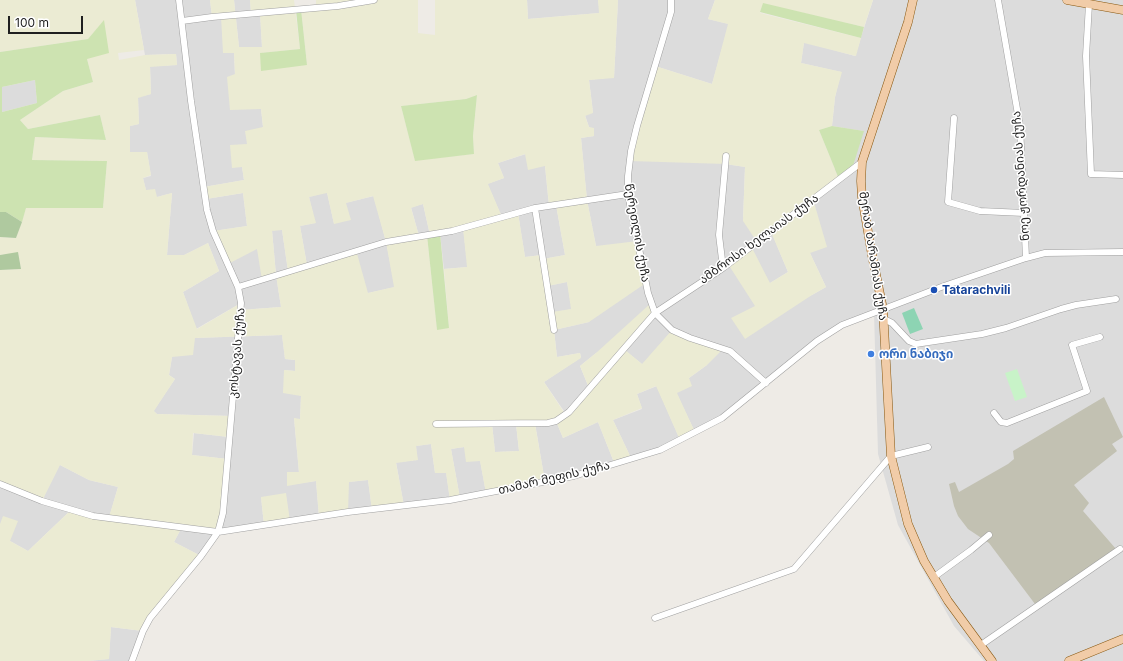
<!DOCTYPE html>
<meta charset="utf-8">
<style>
body{margin:0}
#map{position:relative;width:1123px;height:661px;overflow:hidden;background:#eeebe6;font-family:Inter,sans-serif}
canvas{display:block}
.scale{position:absolute;left:8px;top:16px;width:75px;height:18px;box-sizing:border-box;border:2px solid #1f1f1f;border-top:0;padding-left:5px;font-size:12px;line-height:14px;white-space:nowrap;color:#1f1f1f;-webkit-text-stroke:3px #fff;paint-order:stroke}
</style>
<div id="map">
<canvas width="1123" height="661"></canvas>
<div class="scale">100 m</div>
</div>
<script>
const c = document.querySelector('canvas').getContext('2d');
c.lineJoin = 'round';
function fillPath(path, color) {
  c.fillStyle = color;
  c.fill(path, 'evenodd');
}
function poly(rows) {
  const path = new Path2D();
  for (const r of rows) {
    path.moveTo(r[0], r[1]);
    for (let i = 2; i < r.length; i += 2) path.lineTo(r[i], r[i + 1]);
  }
  return path;
}
function stroke(path, color, width, dash) {
  c.strokeStyle = color;
  c.lineWidth = width;
  c.lineCap = dash ? 'butt' : 'round';
  c.setLineDash(dash || []);
  c.stroke(path);
}
function label(font, color, halo, rows, align = 'center') {
  c.font = font + ' Inter,"Noto Sans Georgian",sans-serif';
  c.lineWidth = 3;
  c.setLineDash([]);
  c.textBaseline = 'middle';
  c.strokeStyle = halo;
  c.fillStyle = color;
  for (const [text, x, y, turn = 0] of rows) {
    c.save();
    c.translate(x, y);
    c.rotate((+turn || 0) * Math.PI / 180);
    c.textAlign = isNaN(turn) ? turn : align;
    if (halo) c.strokeText(text, 0, 0);
    c.fillText(text, 0, 0);
    c.restore();
  }
}
const residential = poly([
 [135,0,210,0,212,17,221,16,234,53,235,75,261,109,263,127,247,144,242,167,244,180,204,187,206,199,243,193,247,226,214,231,257,249,276,275,272,230,282,230,288,271,276,275,281,307,240,310,241,303,196,329,183,292,219,271,208,243,184,255,167,255,172,193,157,197,146,190,143,178,151,176,147,152,130,152,130,126,139,124,138,97,151,94,150,66,177,65,176,54,145,55],
 [234,0,250,0,251,13,260,13,262,47,239,47],
 [527,0,598,0,600,13,528,19],
 [618,0,715,0,708,19,729,24,712,84,655,66,726,164,745,167,743,221,771,231,788,272,770,283,755,306,812,295,826,287,810,253,813,199,863,131,832,126,835,97,841,72,801,63,804,42,855,56,873,0,1123,0,1123,661,984,661,954,626,898,525,878,454,874,312,842,325,752,395,695,432,676,393,689,378,707,365,642,364,623,349,596,353,580,366,589,388,566,414,544,382,581,357,580,353,557,357,554,330,589,322,596,246,587,200,581,138,594,136,589,127,585,115,593,112,589,80,614,77],
 [35,80,37,103,2,112,2,87],
 [526,154,545,166,549,206,556,205,565,255,543,259,542,255,525,257,518,213,502,217,487,184,504,178,498,163],
 [327,192,334,224,345,203,374,196,386,242,395,287,368,293,307,265,300,226,315,223,309,197],
 [423,204,430,235,419,236,411,207],
 [463,228,468,267,444,269,440,233],
 [567,282,572,309,552,313,547,286],
 [282,335,285,359,295,360,295,371,284,370,301,396,300,420,294,418,299,473,287,485,316,481,319,517,290,521,261,497,264,525,218,532,201,556,174,542,182,527,227,459,192,455,194,433,229,437,231,416,157,414,153,411,175,379,169,375,172,357,194,338],
 [657,386,680,440,632,460,613,420,642,409,637,394],
 [556,421,563,438,598,422,615,465,545,482,535,423],
 [492,424,516,424,519,451,495,452],
 [431,444,435,473,446,472,450,500,404,506,396,462,417,460,416,446],
 [464,447,480,460,486,493,460,498,451,449],
 [60,465,89,480,118,487,109,518,71,510,28,551,10,541,0,524,0,484],
 [368,480,372,510,348,512,348,482],
 [111,627,143,631,132,661,88,661,109,659]
]);
const construction = poly([
 [1104,397,1123,437,1112,444,1117,451,1074,485,1089,503,1083,511,1116,549,1035,604,989,543,968,529,958,516,954,506,949,484,955,482,959,492,1008,464,1014,459,1013,451]
]);
const farmland = poly([
 [0,0,135,0,144,50,118,53,119,60,145,55,176,54,177,65,150,67,151,94,138,98,139,124,130,126,130,152,147,152,151,175,143,178,146,190,155,189,157,197,172,193,167,255,184,255,208,243,219,271,183,292,197,329,241,303,241,310,281,307,276,275,262,280,257,249,228,264,213,231,247,226,243,193,206,199,204,187,244,180,242,167,232,168,230,145,247,144,245,131,263,127,261,109,230,110,227,77,235,74,234,53,223,53,221,16,212,17,210,0,234,0,239,47,262,47,260,13,251,14,250,0,294,0,300,49,261,53,307,65,301,9,316,8,316,0,418,0,418,33,435,35,435,0,527,0,528,19,599,13,598,0,618,0,614,78,589,80,593,113,585,116,589,127,594,128,594,136,581,138,587,200,596,246,638,241,646,283,589,322,554,330,557,357,580,353,581,358,544,382,565,414,589,388,580,366,596,353,651,303,655,313,624,349,642,364,672,330,724,348,707,365,689,378,692,386,677,393,695,432,680,440,656,386,637,394,642,408,613,420,632,460,615,465,598,422,563,438,556,421,535,424,545,482,486,493,480,461,466,462,464,447,451,449,460,498,450,500,446,473,435,473,431,444,416,446,418,460,396,463,404,506,372,510,368,480,349,482,348,512,319,517,316,481,287,486,287,472,299,472,294,418,300,419,301,396,283,393,284,370,295,371,295,360,285,359,282,335,195,338,193,355,172,357,169,375,175,379,154,411,157,414,231,416,229,437,193,433,192,455,228,459,218,532,182,527,174,542,201,556,143,631,111,627,109,659,88,661,0,661,0,524,3,516,18,521,10,541,28,551,71,510,109,517,118,487,89,480,60,465,42,501,0,484,0,270,21,269,18,253,0,255,0,237,16,238,26,208,103,208,107,161,32,160,35,137,106,140,100,115,28,129,20,120,63,91,93,82,87,59,104,21,88,39,0,52],
 [477,95,473,136,474,154,415,160,401,106,466,99],
 [525,154,528,170,545,166,549,206,556,205,565,255,543,259,542,255,525,257,518,213,502,217,488,184,504,178,498,163],
 [327,193,334,224,351,220,346,203,373,196,386,242,394,287,368,293,356,250,307,265,300,226,316,223,309,197],
 [423,204,430,235,463,228,467,267,444,269,449,328,437,329,427,235,419,236,411,208],
 [282,230,288,271,276,275,272,231],
 [567,282,571,309,552,312,548,286],
 [492,424,516,424,519,451,495,452],
 [715,0,873,0,864,27,763,4,760,13,861,38,856,56,804,43,801,63,842,72,835,97,832,126,819,130,839,179,813,199,827,247,810,253,826,287,812,295,745,339,731,318,755,306,728,264,751,246,770,283,788,272,771,232,757,242,743,221,745,167,726,164,630,161,655,66,712,84,728,24,708,19],
 [286,493,290,521,264,525,261,497]
]);
const grass = poly([
 [763,3,864,27,861,38,760,12],
 [301,9,307,65,261,71,260,53,300,49,296,10],
 [104,20,109,53,87,59,93,82,63,91,20,120,28,129,100,115,106,140,35,137,32,160,107,161,103,208,26,208,22,222,6,212,0,212,0,52,88,39],
 [35,80,37,103,2,112,2,87],
 [477,95,473,136,474,154,415,161,401,106,466,99],
 [832,126,864,131,852,169,839,179,819,130],
 [440,233,449,328,437,330,427,235]
]);
const forest = poly([
 [0,212,6,212,22,222,16,238,0,237],
 [18,252,21,269,0,270,0,255]
]);
const park = poly([
 [1017,369,1027,397,1015,401,1005,373]
]);
const pitch = poly([
 [914,308,923,329,910,334,902,313]
]);
const minor = poly([
 [671,0,671,12,637,126,631,151,628,176,628,194,648,293,655,313,672,330,690,338,730,351,766,383],
 [998,0,1020,126,1026,258],
 [1089,4,1086,56,1091,174,1123,175],
 [182,21,212,17,338,6,374,0],
 [954,118,948,202,980,211,1024,213],
 [535,208,554,330],
 [723,268,719,235,726,156],
 [238,287,386,242,452,231,535,208,628,194],
 [884,319,892,323,909,341,916,344,922,343,982,334,1006,328,1061,309,1076,305,1116,299],
 [994,413,1001,422,1007,423,1087,391,1072,345,1100,337],
 [436,424,548,423,556,421,569,412,655,313,723,268,862,162],
 [0,484,42,501,93,516,218,532,348,512,450,500,574,476,660,450,722,418,817,341,842,325,944,286,1026,258,1045,253,1123,252],
 [934,577,971,550,989,535],
 [655,618,794,569,891,456,928,447],
 [981,645,1120,549],
 [132,661,143,631,150,618,201,556,218,532,223,513,241,303,238,287,213,231,207,210,191,101,179,0]
]);
const major = poly([
 [913,0,908,22,862,162,861,181,862,197,872,255,883,309,891,456,908,524,924,561,948,601,992,661],
 [1067,0,1123,10],
 [1069,661,1123,639]
]);
const markers = [
 [934,290,4,"#1a4fb4"],
 [871,354,4,"#3f7fe0"]
];
const streetNames = [
 ["ნოე ჟორდანიას ქუჩა",1021,176,-94],
 ["წერეთლის ქუჩა",637,233,80],
 ["ამბროსი ხელაიას ქუჩა",759,239,-36],
 ["მერაბ ბარამიას ქუჩა",873,256,81],
 ["კოსტავას ქუჩა",237,353,-85],
 ["თამარ მეფის ქუჩა",554,478,-13]
];
const transitNames = [
 ["Tatarachvili",942,290]
];
const shopNames = [
 ["ორი ნაბიჯი",879,354]
];
fillPath(residential, '#dcdcdc');
fillPath(construction, '#c2c1b2');
fillPath(farmland, '#ebebd3');
fillPath(grass, '#cde3b1');
fillPath(forest, '#afc99f');
fillPath(park, '#c8f3c8');
fillPath(pitch, '#8dd4b3');
stroke(minor, '#a0a0a0', 7);
stroke(major, '#885811', 9);
stroke(minor, '#fff', 6);
stroke(major, '#f1cca8', 8);
for (const [x, y, r, color] of markers) {
  const dot = new Path2D();
  dot.arc(x, y, r, 0, 2 * Math.PI);
  c.fillStyle = color;
  c.fill(dot);
  stroke(dot, '#fff', 1.5);
}
label('12px', '#1f1f1f', '#fff', streetNames);
label('bold 12px', '#164399', '#fff', transitNames, 'left');
label('bold 12px', '#366cbe', '#fff', shopNames, 'left');
</script>
